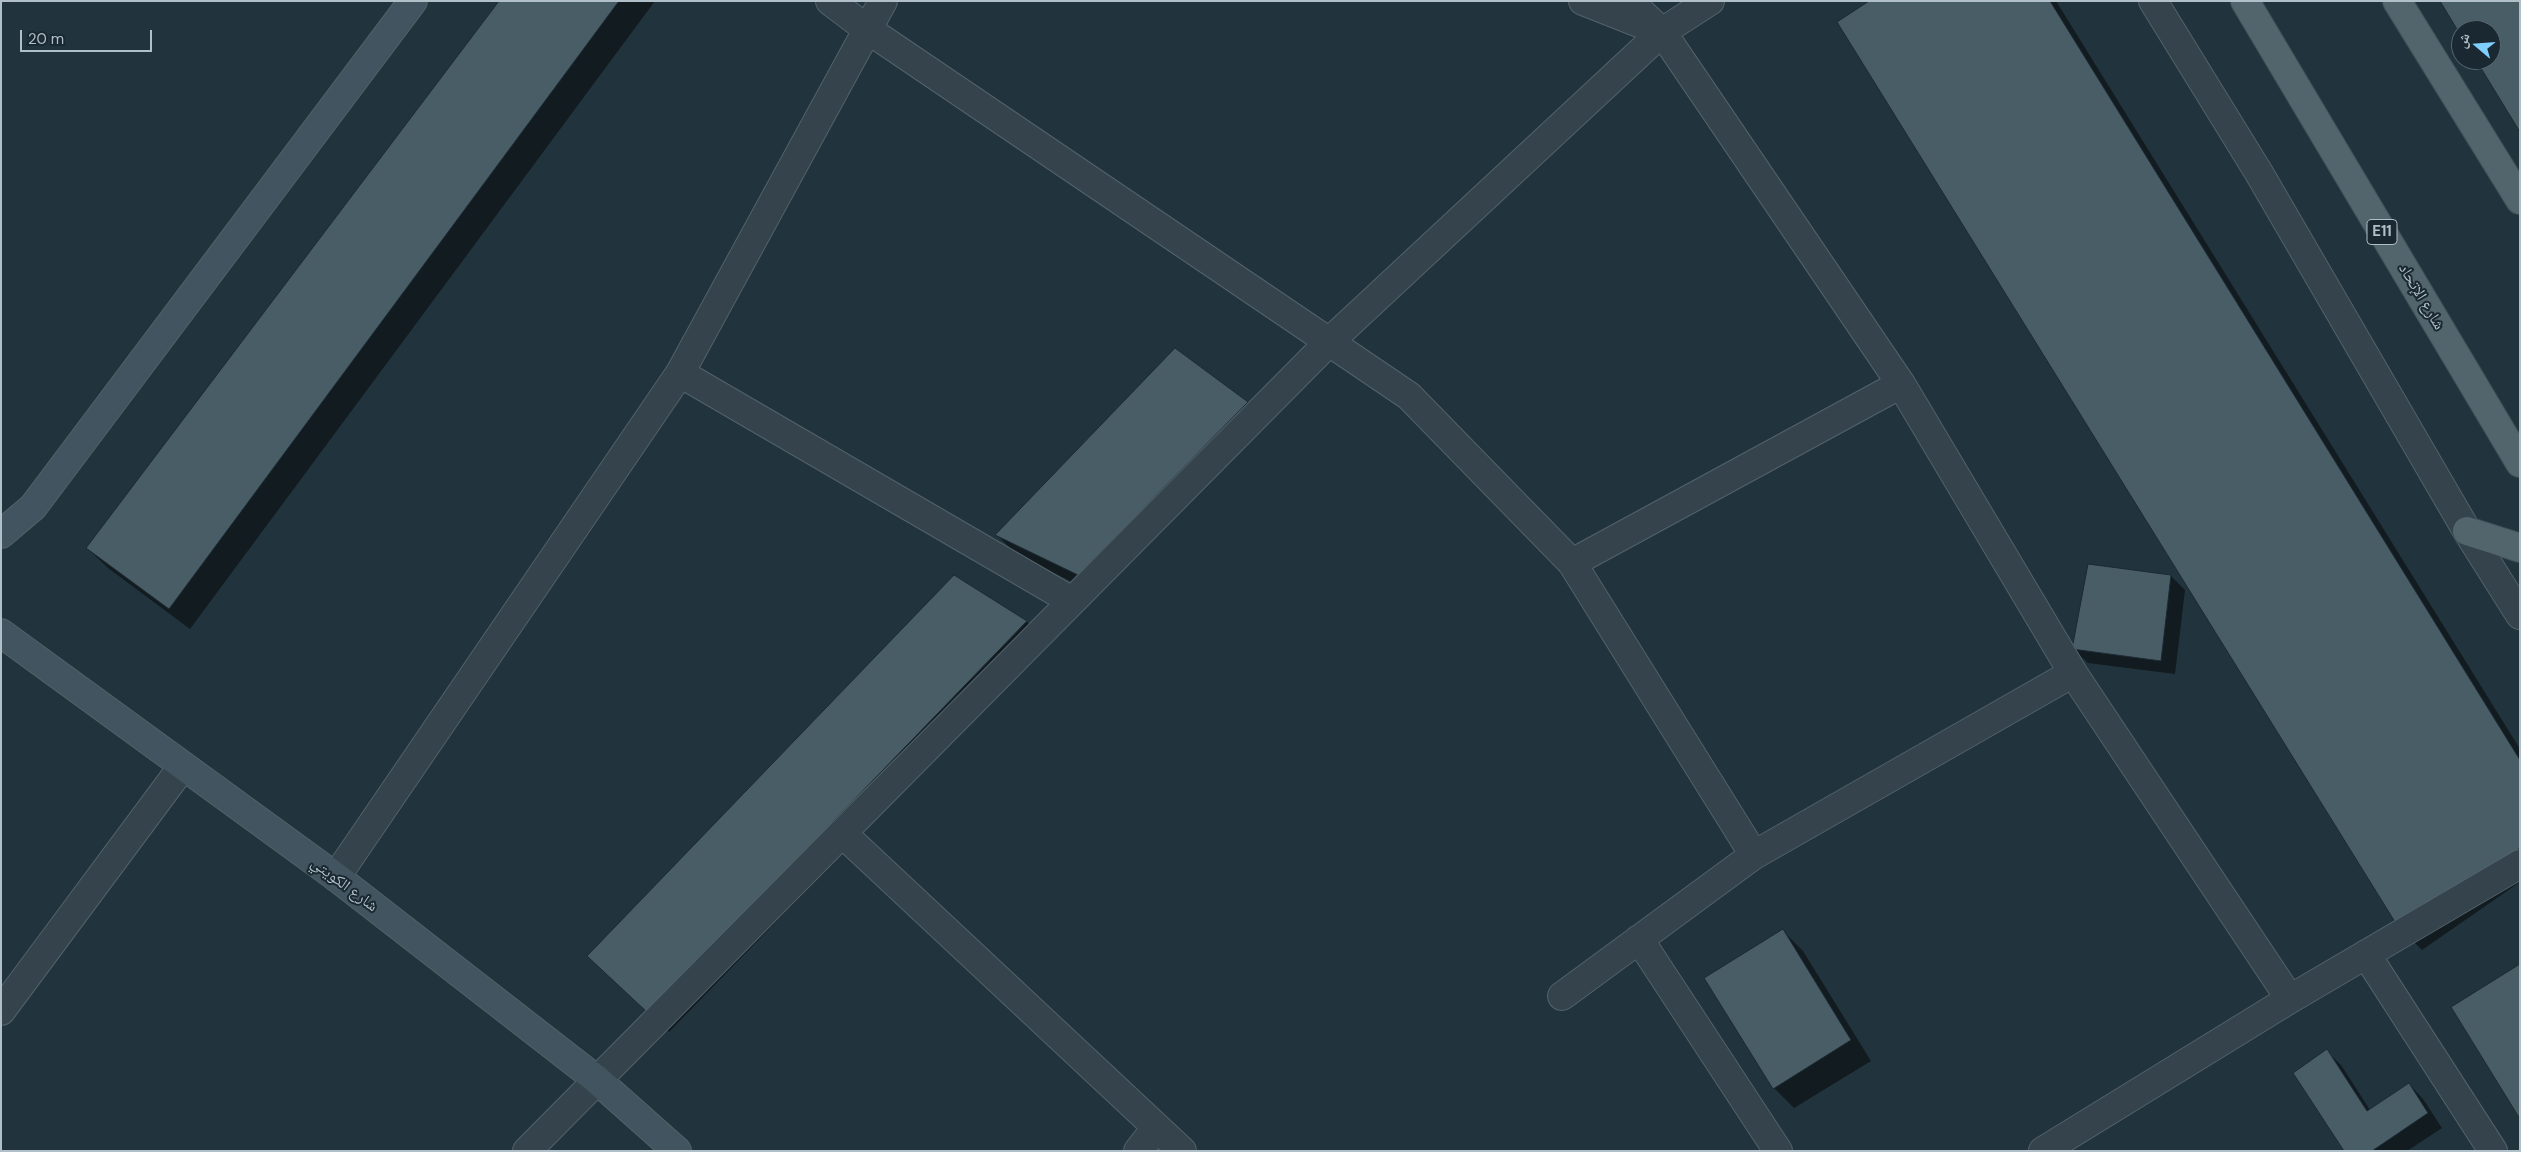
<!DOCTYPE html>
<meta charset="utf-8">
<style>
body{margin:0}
#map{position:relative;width:2521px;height:1152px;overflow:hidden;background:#21333c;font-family:"DM Sans","Noto Naskh Arabic",sans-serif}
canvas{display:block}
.frame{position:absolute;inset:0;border:2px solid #b0bfc8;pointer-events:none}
.north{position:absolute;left:2451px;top:20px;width:50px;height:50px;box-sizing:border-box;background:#1a2931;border:1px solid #56656d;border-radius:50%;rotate:288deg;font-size:14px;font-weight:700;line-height:20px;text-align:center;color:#b0bfc8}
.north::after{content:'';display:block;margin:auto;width:18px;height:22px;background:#7fcffe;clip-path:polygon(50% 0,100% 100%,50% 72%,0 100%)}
.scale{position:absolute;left:20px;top:30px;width:132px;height:22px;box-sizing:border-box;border:2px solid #b0bfc8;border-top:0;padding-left:6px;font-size:15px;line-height:18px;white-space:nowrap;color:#b0bfc8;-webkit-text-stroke:4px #1a2931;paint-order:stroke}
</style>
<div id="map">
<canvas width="2521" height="1152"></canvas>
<div class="frame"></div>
<div class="north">ش</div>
<div class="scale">20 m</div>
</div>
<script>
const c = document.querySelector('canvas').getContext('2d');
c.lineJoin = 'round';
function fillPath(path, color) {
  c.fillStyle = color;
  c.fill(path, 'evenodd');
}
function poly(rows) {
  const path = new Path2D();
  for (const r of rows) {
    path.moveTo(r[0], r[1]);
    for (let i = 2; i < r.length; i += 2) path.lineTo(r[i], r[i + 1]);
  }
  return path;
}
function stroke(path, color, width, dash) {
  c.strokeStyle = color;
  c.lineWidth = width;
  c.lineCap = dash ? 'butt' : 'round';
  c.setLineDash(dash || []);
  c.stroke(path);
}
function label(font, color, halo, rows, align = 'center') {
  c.font = font + ' "DM Sans","Noto Naskh Arabic",sans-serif';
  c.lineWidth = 4;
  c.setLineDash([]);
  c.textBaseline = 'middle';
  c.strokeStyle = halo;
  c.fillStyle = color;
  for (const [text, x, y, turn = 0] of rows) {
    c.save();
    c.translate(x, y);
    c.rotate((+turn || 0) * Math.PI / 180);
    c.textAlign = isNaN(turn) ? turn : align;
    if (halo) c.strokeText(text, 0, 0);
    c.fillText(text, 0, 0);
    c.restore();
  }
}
const shadow = poly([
 [500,1,655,1,190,629,108,568,87,548],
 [1871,1,2056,1,2520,749,2520,882,2422,950,2401,929],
 [1247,403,1268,423,1099,595,1017,555,997,535],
 [2171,576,2185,590,2175,674,2088,663,2073,649],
 [954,577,1027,622,1047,643,669,1032,609,976],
 [1783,931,1803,951,1871,1061,1794,1108,1774,1088],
 [2327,1051,2341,1065,2370,1110,2409,1084,2423,1099,2442,1128,2407,1151,2346,1151]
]);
const building = poly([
 [499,1,619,1,169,609,86,548,499,1],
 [1869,1,2050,1,2520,760,2520,848,2400,930,1837,22,1869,1],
 [2440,1,2520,1,2520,132,2476,60,2491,60,2491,30,2461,30,2461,36,2440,1],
 [1175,348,1248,402,1078,575,995,535,1175,348],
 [2088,564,2171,575,2161,661,2072,649,2088,564],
 [954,575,1027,621,648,1013,587,956,954,575],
 [1783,929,1851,1040,1773,1089,1704,978,1783,929],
 [2520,964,2520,1119,2451,1007,2520,964],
 [2327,1049,2367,1111,2409,1083,2428,1113,2372,1151,2344,1151,2293,1073,2327,1049]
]);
const street = poly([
 [830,1,867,29,1409,396,1572,563,1754,855,2073,673],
 [1583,1,1649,27],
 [1629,1,1662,32,1901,384,2073,673,2290,999],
 [2153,1,2259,173,2467,531,2520,615],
 [680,373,1072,601],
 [1572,563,1901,384],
 [842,833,1182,1151],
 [336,877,680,373,883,1],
 [1639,939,1778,1151],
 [2366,954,2493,1151],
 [1562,996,1754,855],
 [1,1011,183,766],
 [527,1151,1329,342,1662,32,1710,1],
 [1138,1151,1156,1128],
 [2043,1151,2290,999,2520,864]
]);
const secondary = poly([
 [1,534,33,507,413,1],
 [1,633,336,877,596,1079,677,1151]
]);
const primary = poly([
 [2245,1,2520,463],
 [2397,1,2520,200],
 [2467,531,2520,548]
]);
const shields = [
 [2382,232,30]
];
const shieldNames = [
 ["E11",2382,232]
];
const streetNames = [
 ["شارع الإتحاد",2421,297,59],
 ["شارع الكويتي",344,885,37]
];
fillPath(shadow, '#0007');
fillPath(building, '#495d67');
stroke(building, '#1c2b33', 1);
stroke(street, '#53626a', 30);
stroke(secondary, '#53626a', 30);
stroke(primary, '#415058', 30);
stroke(street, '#35444c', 28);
stroke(secondary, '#42545f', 28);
stroke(primary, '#52646c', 28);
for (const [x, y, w] of shields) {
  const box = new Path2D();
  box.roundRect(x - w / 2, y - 12.5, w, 25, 4);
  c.fillStyle = '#1a2931';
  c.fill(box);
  stroke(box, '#b0bfc8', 1);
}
label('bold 15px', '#b0bfc8', null, shieldNames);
label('16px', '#b0bfc8', '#1a2931', streetNames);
</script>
